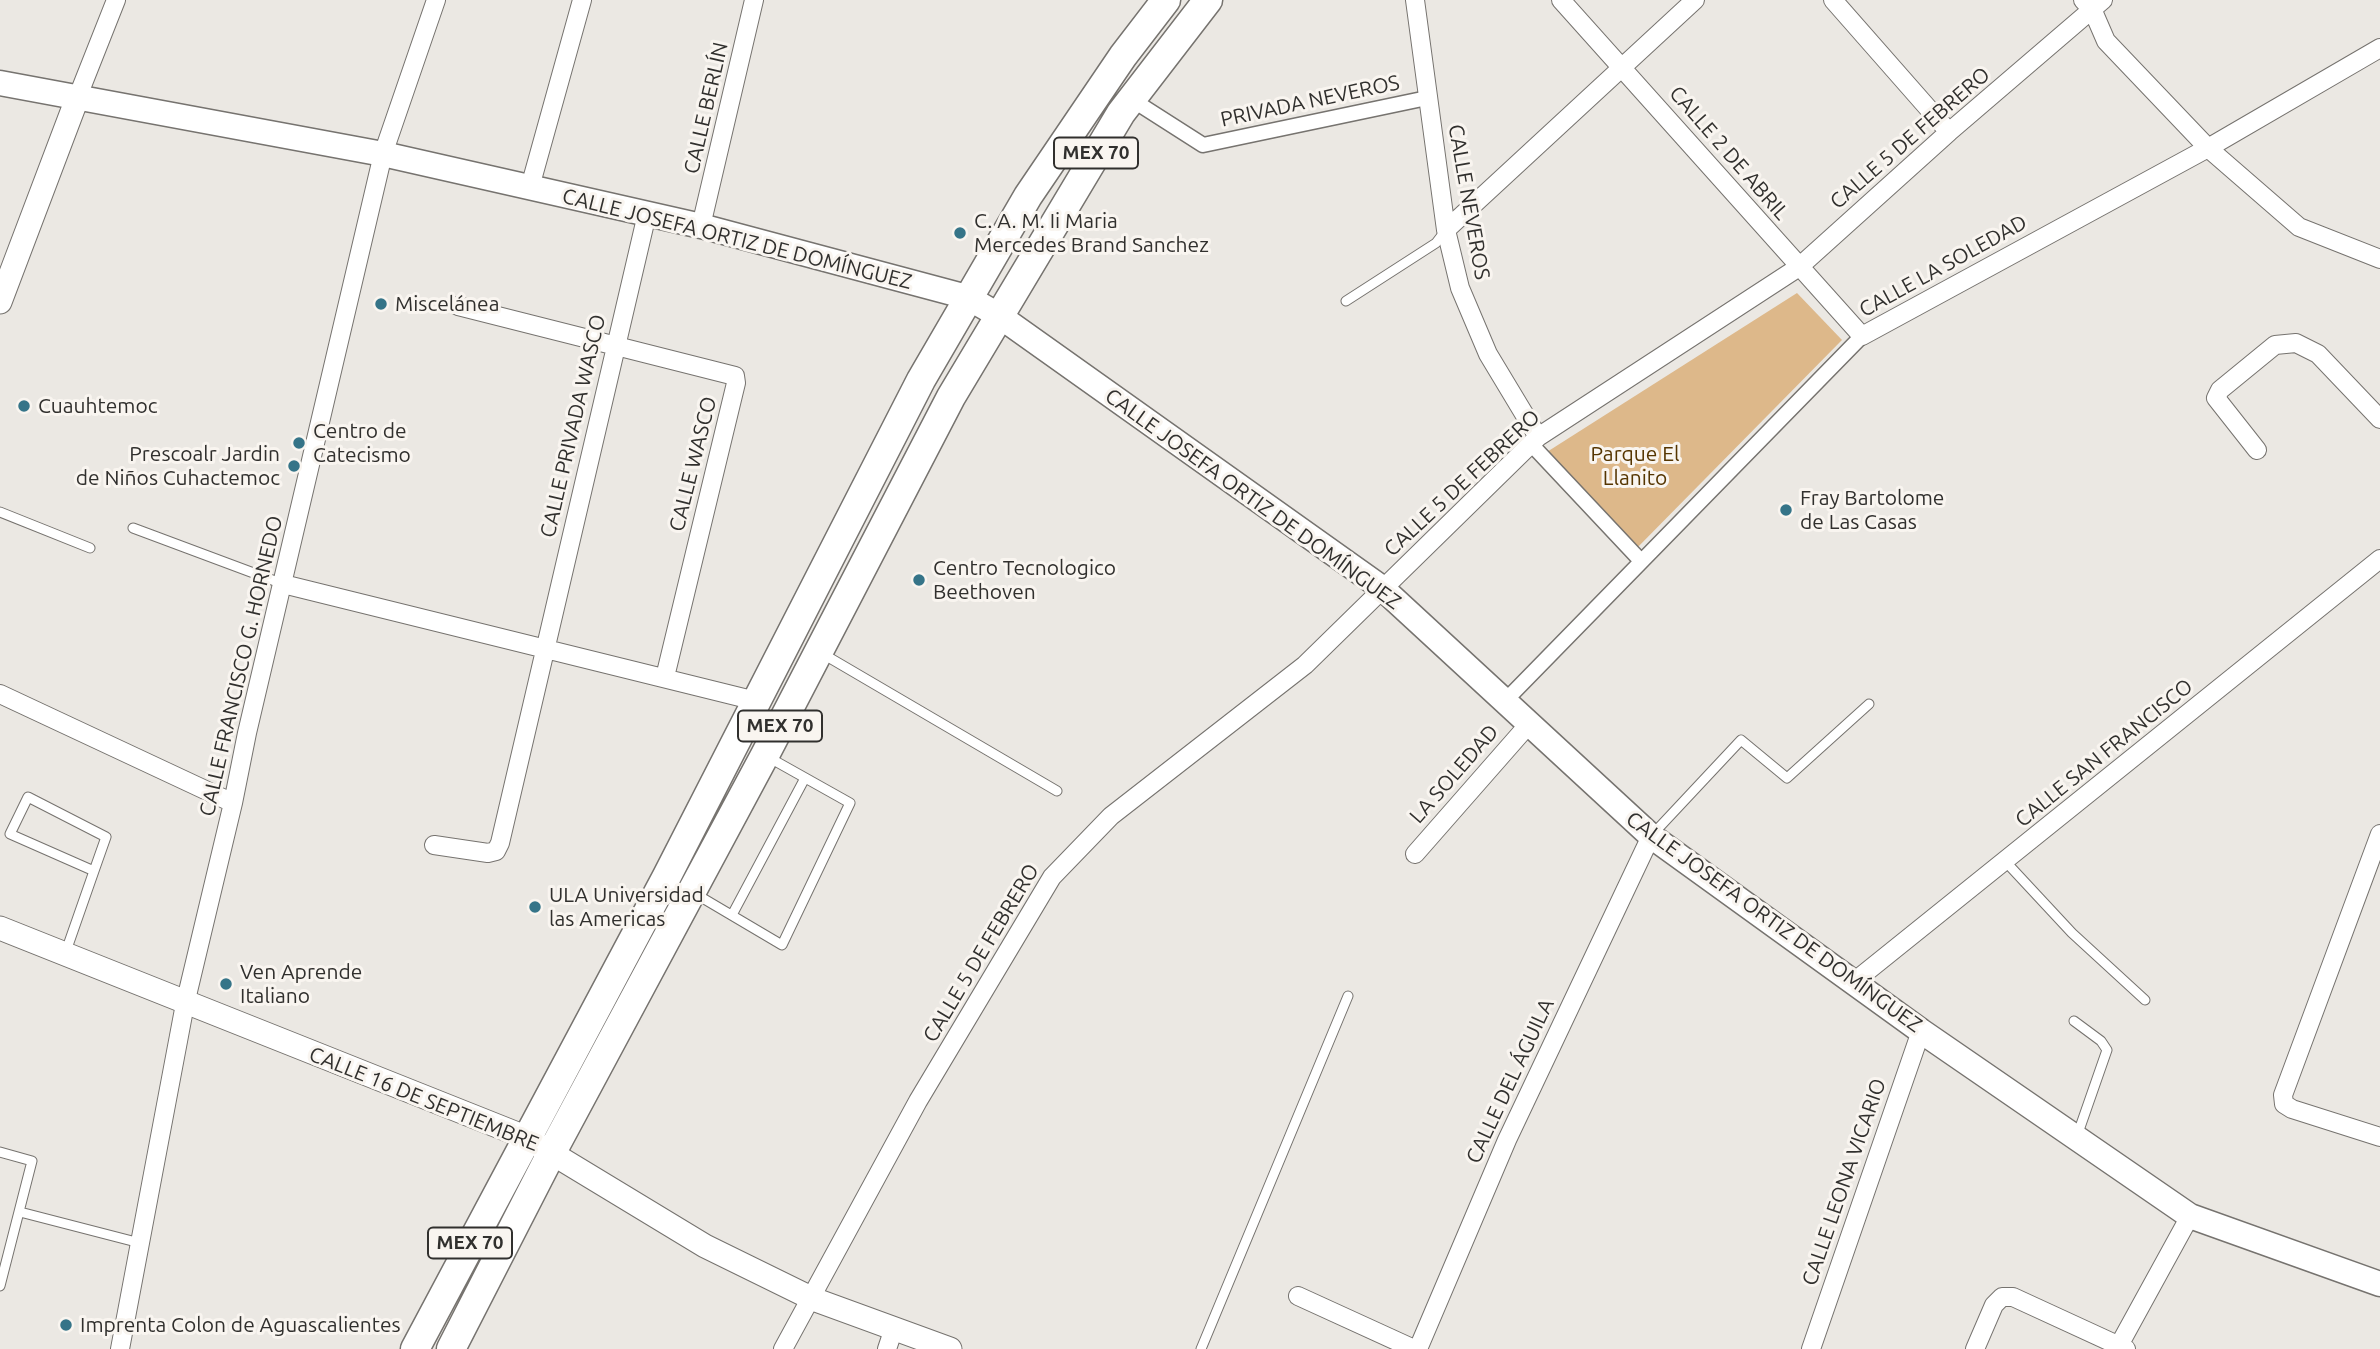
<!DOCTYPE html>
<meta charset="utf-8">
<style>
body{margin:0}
canvas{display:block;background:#ebe8e3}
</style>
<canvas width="2380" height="1349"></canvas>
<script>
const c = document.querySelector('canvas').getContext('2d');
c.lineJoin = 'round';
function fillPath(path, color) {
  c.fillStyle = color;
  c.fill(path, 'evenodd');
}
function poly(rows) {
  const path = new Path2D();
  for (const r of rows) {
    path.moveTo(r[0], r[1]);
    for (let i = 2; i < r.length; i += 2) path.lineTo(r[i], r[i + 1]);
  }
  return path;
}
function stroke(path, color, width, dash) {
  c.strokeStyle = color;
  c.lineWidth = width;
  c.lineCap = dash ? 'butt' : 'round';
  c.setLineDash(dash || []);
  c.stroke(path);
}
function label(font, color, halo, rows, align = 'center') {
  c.font = font + ' Ubuntu,sans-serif';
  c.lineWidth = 6;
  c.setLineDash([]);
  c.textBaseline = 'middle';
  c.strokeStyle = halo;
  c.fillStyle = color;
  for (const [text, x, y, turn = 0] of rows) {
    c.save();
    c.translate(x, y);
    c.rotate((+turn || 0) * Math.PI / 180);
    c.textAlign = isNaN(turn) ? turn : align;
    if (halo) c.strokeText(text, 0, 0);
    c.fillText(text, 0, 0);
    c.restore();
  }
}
const green = poly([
 [1797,293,1842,340,1633,552,1539,457]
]);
const service = poly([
 [1346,301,1436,243,1446,230],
 [0,512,90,548],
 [133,528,283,584],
 [823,654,1057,791],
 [1652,835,1741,740,1787,778,1869,704],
 [2005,861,2072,933,2145,1000],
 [694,893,782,945,850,803,768,757],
 [732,915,805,778],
 [65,954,94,871,106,837,28,797,10,834,94,871],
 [2074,1021,2101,1041,2107,1050,2077,1136],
 [0,1152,32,1161,0,1286],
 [20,1212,140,1243],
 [1201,1349,1348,996]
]);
const pedestrian = poly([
 [1131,99,1203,145,1427,98],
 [1531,444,1641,561],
 [1505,701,1862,336]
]);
const minor = poly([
 [1415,0,1446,230,1460,288,1488,354,1538,437],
 [1561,0,1862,336,2208,148,2380,48],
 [1833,0,1949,132],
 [2083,0,2093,11,2106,41,2208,148,2299,227,2380,259],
 [78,96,116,0],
 [530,187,582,0],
 [701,226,754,0],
 [1446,230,1695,0],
 [458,306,735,376,736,383,665,677],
 [2257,450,2216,398,2220,390,2275,345,2296,343,2318,354,2380,419],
 [283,584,756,701],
 [0,694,233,803],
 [2380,834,2283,1095,2284,1104,2292,1109,2380,1137],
 [434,845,488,853,496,851,500,843,647,214],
 [1415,854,1529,724],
 [1855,981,2380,559],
 [1298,1296,1414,1349],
 [120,1349,185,1004,233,803,247,733,383,154,436,0],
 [783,1349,918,1101,1052,877,1111,816,1305,665,1538,437,1799,267,1949,132,2103,0],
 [887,1349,894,1328],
 [1418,1349,1507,1140,1651,836],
 [1811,1349,1921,1031],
 [1975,1349,1994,1305,2002,1297,2013,1297,2126,1349],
 [2117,1349,2190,1216]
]);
const tertiary = poly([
 [0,302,78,96],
 [0,928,525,1137,705,1246,813,1299,950,1349]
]);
const secondary = poly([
 [0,83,383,154,701,226,967,297,998,315,1382,588,1651,836,1921,1031,2190,1216,2380,1284]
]);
const primary = poly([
 [415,1349,667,876,921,380,1028,196,1123,56,1166,0],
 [451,1349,552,1152,765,755,951,397,1121,113,1208,0]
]);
const markers = [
 [960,233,7,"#357488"],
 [381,304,7,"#357488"],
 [24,406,7,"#357488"],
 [299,443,7,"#357488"],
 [294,466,7,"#357488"],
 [1786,510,7,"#357488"],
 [919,580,7,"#357488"],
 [535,907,7,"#357488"],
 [226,984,7,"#357488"],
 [66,1325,7,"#357488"]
];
const shields = [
 [1096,153,84],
 [780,726,84],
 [470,1243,84]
];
const shieldNames = [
 ["MEX 70",1096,153],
 ["MEX 70",780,726],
 ["MEX 70",470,1243]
];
const streetNames = [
 ["PRIVADA NEVEROS",1310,101,-12],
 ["CALLE BERLÍN",706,108,-77],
 ["CALLE 5 DE FEBRERO",1910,138,-41],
 ["CALLE 2 DE ABRIL",1729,153,49],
 ["CALLE NEVEROS",1469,202,80],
 ["CALLE JOSEFA ORTIZ DE DOMÍNGUEZ",737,239,14],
 ["CALLE LA SOLEDAD",1943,266,-29],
 ["CALLE PRIVADA WASCO",573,426,-77],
 ["CALLE WASCO",693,464,-76],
 ["CALLE 5 DE FEBRERO",1462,483,-43],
 ["CALLE JOSEFA ORTIZ DE DOMÍNGUEZ",1253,499,36],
 ["CALLE FRANCISCO G. HORNEDO",241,666,-77],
 ["CALLE SAN FRANCISCO",2104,753,-39],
 ["LA SOLEDAD",1454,774,-49],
 ["CALLE JOSEFA ORTIZ DE DOMÍNGUEZ",1774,922,36],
 ["CALLE 5 DE FEBRERO",981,953,-59],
 ["CALLE DEL ÁGUILA",1510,1081,-65],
 ["CALLE 16 DE SEPTIEMBRE",424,1099,22],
 ["CALLE LEONA VICARIO",1844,1182,-71]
];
const poiNames = [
 ["C. A. M. Ii Maria",974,221],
 ["Mercedes Brand Sanchez",974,245],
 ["Miscelánea",395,304],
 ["Cuauhtemoc",38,406],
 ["Centro de",313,431],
 ["Catecismo",313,455],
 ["Prescoalr Jardin",280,454,"right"],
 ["de Niños Cuhactemoc",280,478,"right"],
 ["Fray Bartolome",1800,498],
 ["de Las Casas",1800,522],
 ["Centro Tecnologico",933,568],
 ["Beethoven",933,592],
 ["ULA Universidad",549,895],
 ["las Americas",549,919],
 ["Ven Aprende",240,972],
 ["Italiano",240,996],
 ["Imprenta Colon de Aguascalientes",80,1325]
];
const parkNames = [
 ["Parque El",1635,454],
 ["Llanito",1635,478]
];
fillPath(green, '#ddb88a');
stroke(service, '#76736f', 11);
stroke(pedestrian, '#76736f', 17);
stroke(minor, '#76736f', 20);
stroke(tertiary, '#76736f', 25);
stroke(secondary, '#76736f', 27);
stroke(primary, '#76736f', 31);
stroke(service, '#fff', 9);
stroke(pedestrian, '#fff', 14);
stroke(minor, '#fff', 18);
stroke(tertiary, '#fff', 23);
stroke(secondary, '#fff', 24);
stroke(primary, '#fff', 28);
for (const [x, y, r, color] of markers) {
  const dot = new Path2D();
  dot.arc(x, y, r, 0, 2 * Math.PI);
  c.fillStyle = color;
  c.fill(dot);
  stroke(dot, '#f9f5f0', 2.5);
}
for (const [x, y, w] of shields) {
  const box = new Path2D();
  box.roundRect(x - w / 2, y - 15.5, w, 31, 5);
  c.fillStyle = '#f9f5f0';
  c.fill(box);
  stroke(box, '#31302e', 2);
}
label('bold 19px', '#31302e', null, shieldNames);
label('21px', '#31302e', '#f9f5f0', streetNames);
label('21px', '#31302e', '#f9f5f0', poiNames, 'left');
label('21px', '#553500', '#f9f5f0', parkNames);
</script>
